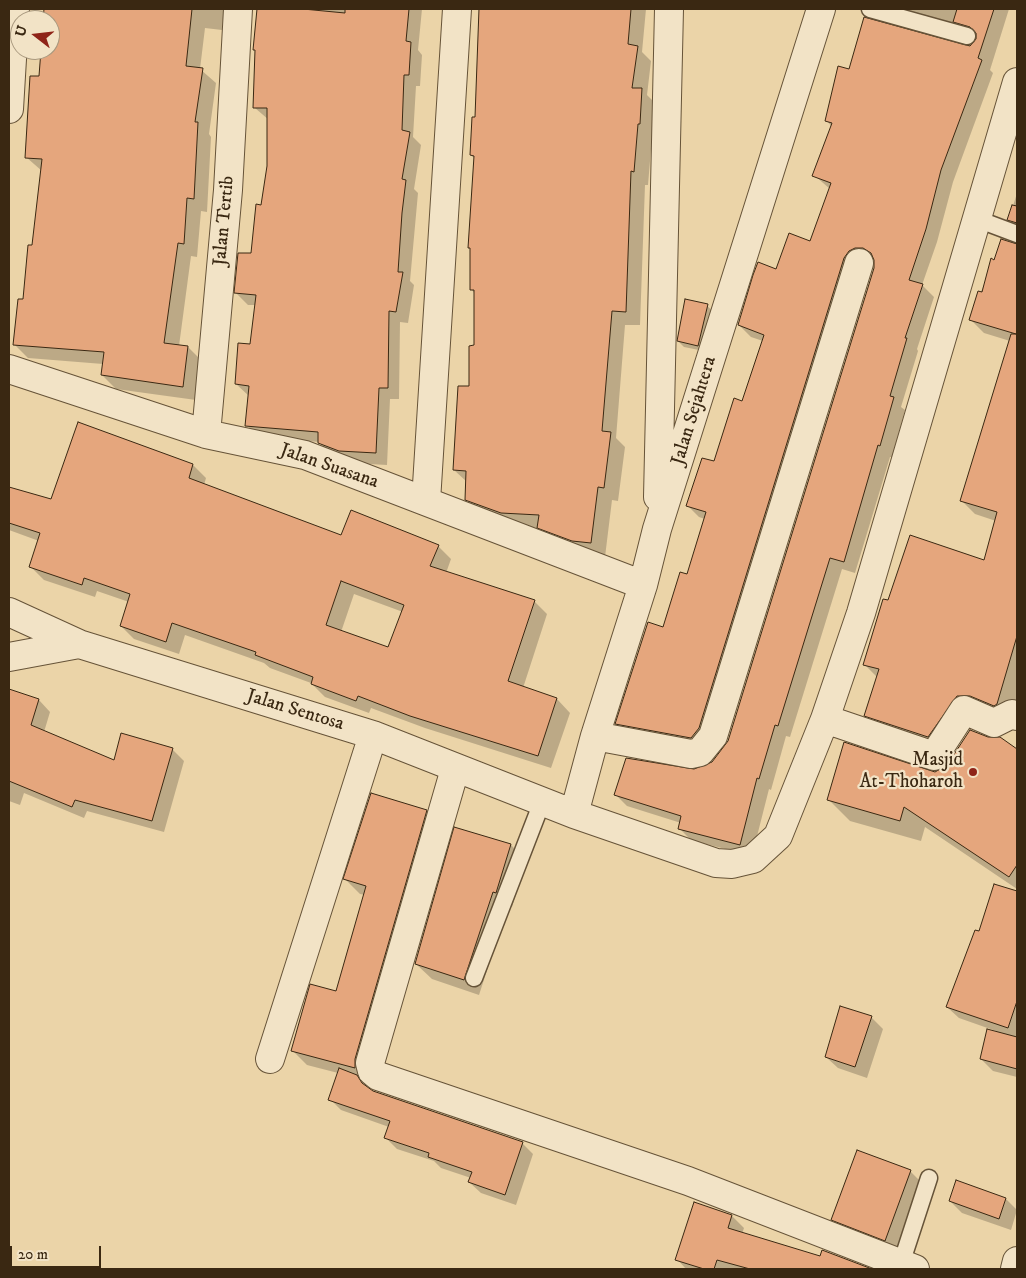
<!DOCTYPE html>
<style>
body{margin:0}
#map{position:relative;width:1026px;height:1278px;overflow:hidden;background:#ebd4a8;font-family:"IM FELL DW Pica",serif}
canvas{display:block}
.frame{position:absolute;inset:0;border:10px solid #3a2812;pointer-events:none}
.north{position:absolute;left:10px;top:10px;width:50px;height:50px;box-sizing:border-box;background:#f2e3c6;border:1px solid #a8987e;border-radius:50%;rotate:286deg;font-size:14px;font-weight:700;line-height:20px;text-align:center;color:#3a2812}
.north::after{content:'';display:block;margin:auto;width:18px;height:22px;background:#8f2418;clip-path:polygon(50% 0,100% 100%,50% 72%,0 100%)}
.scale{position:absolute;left:10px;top:1246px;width:91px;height:22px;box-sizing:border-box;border:2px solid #3a2812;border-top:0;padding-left:6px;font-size:15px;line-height:18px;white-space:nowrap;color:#3a2812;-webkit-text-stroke:4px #f2e3c6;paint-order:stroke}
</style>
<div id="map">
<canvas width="1026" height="1278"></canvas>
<div class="frame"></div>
<div class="north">U</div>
<div class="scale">20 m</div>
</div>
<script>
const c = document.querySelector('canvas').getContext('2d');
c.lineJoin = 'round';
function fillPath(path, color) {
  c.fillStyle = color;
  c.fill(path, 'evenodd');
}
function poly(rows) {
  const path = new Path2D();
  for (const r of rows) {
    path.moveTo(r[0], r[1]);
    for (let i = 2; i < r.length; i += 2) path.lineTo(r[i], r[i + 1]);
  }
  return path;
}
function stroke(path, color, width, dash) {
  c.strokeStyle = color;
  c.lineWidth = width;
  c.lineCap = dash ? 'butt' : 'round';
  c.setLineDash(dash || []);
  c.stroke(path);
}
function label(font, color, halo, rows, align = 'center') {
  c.font = font + ' "IM FELL DW Pica",serif';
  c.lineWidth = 4.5;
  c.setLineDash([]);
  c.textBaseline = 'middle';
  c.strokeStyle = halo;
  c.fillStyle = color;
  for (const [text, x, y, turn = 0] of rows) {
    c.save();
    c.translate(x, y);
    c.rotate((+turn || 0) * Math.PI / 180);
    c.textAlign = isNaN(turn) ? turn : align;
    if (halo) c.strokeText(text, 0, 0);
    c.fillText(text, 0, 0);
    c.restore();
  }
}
const shadow = poly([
 [46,9,224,9,222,30,205,28,200,69,216,83,209,134,211,137,207,212,201,211,197,257,191,256,179,346,188,347,202,361,196,400,116,389,102,375,103,364,28,358,15,345,33,247,42,171,26,157,40,78,43,50,50,50,50,20,45,20],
 [259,9,422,9,418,50,422,55,420,86,416,86,413,137,421,145,414,189,418,193,410,281,414,285,408,323,400,322,399,399,390,399,387,465,352,463,331,455,319,442,258,437,247,425,249,396,236,384,251,345,256,305,248,305,236,293,253,255,268,166,269,120,255,108,256,51,254,49],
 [480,9,646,9,642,52,651,61,647,95,656,104,654,137,652,137,648,185,645,185,640,325,625,325,616,438,625,447,618,501,612,500,605,557,553,541,540,528,516,527,480,513,466,499,467,482,454,470,470,388,475,347,475,294,471,289,475,159,471,155,476,118],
 [881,9,1009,9,990,70,993,73,953,182,937,242,922,285,934,297,917,349,918,351,901,407,905,410,892,457,890,457,855,573,842,569,790,737,786,736,771,790,769,789,752,856,691,840,679,828,681,823,627,806,615,794,712,763,729,742,875,268,875,260,867,259,703,749,628,735,617,724,688,575,705,519,699,517,688,506,714,463,743,402,763,341,751,337,739,325,776,271,810,242,830,189,814,175,832,127,826,120,849,70,970,47,978,40,978,36],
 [1017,193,1017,228,1009,219],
 [1002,240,1017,245,1017,704,1011,718,985,709,942,751,880,729,866,716,878,678,864,664,889,602,985,561,996,521,975,514,961,500,1010,341,984,333,970,319],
 [707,306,713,311,704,351,684,347,678,341],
 [79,424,193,465,206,478,204,485,341,537,438,546,451,559,446,573,534,601,547,614,523,688,557,699,570,713,551,768,425,728,371,708,369,713,325,697,311,683,270,668,264,663,185,635,179,654,134,639,121,626,129,602,97,591,95,597,44,580,30,566,39,541,9,530,9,488,52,501],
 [354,594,403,612,389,649,341,632],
 [9,691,39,700,50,712,44,732,114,761,172,749,184,761,164,832,87,811,84,818,24,793,20,805,9,801],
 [1000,738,1017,750,1017,889,925,827,921,841,850,821,829,800,936,773,988,739],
 [426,811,441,826,369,1082,359,1079,372,1092,522,1143,533,1154,516,1205,481,1193,469,1182,471,1178,441,1168,434,1161,397,1149,386,1138,389,1127,341,1110,330,1099,338,1073,307,1065,292,1050,337,993,365,895,360,894,345,879],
 [455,829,511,845,526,861,512,907,508,906,479,995,432,979,416,964],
 [995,885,1017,892,1017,1077,993,1071,981,1059,996,1031,959,1018,947,1007,980,933],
 [871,1017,883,1029,867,1078,838,1068,826,1057],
 [910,1171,922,1183,897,1252,844,1231,833,1219],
 [1006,1199,1017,1210,1011,1230,962,1213,950,1201],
 [695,1204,732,1216,744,1228,742,1234,821,1257,822,1251,869,1269,686,1269,677,1259]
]);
const building = poly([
 [44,9,192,9,186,66,203,68,195,122,198,122,194,199,187,198,184,244,178,243,164,343,188,346,183,387,101,375,104,352,13,345,18,299,23,299,28,245,32,245,42,159,25,158,30,76,39,76,41,50,50,50,50,20,43,20,44,9],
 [257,9,303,9,345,13,345,9,409,9,406,41,411,42,409,75,404,75,402,130,410,132,402,179,406,180,402,213,398,272,403,272,396,312,389,311,388,388,379,388,376,453,339,451,318,443,318,432,245,426,249,386,235,384,238,343,250,344,256,295,234,293,238,253,251,253,256,204,261,205,267,166,267,108,253,108,255,50,253,50,257,9],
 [479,9,631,9,628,44,638,46,632,88,642,88,640,124,638,124,634,172,631,171,626,312,612,311,602,431,611,432,604,488,598,487,591,543,572,541,537,528,539,515,501,513,465,500,466,471,453,470,458,386,469,386,469,346,474,345,474,290,470,290,470,248,468,248,474,156,470,155,472,117,475,117,479,9],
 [957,9,994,9,978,58,982,60,941,170,926,229,909,280,923,284,905,338,907,338,890,396,894,397,880,446,878,445,844,562,830,558,778,726,775,725,759,779,757,778,740,845,678,829,681,816,614,795,626,758,694,769,712,762,728,741,874,268,874,260,871,253,863,248,855,248,849,251,844,258,699,728,691,738,615,724,648,622,663,627,680,572,687,574,706,512,686,506,702,458,714,461,734,398,742,401,764,335,738,325,753,275,758,262,776,269,789,233,810,241,831,183,812,176,832,123,825,121,838,66,849,69,864,17,970,46,976,39,976,33,970,27,953,22,957,9],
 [1012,205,1017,206,1017,223,1007,220,1012,205],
 [1001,239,1017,244,1017,636,997,704,994,706,970,696,957,696,928,737,864,716,879,669,863,665,883,599,888,600,910,535,984,560,997,512,960,501,1011,334,1016,334,969,320,978,291,982,292,991,258,994,260,1001,239],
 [685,299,708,304,698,346,677,341,685,299],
 [78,422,193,464,189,478,341,535,351,510,439,545,430,566,535,600,508,681,557,698,538,756,410,716,358,696,356,701,311,684,313,677,255,655,256,652,172,623,166,642,120,626,130,594,84,578,82,585,29,567,40,533,9,523,9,487,51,499,78,422],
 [341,581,404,605,388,647,326,625,341,581],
 [9,689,39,699,31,725,114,760,121,733,173,748,152,821,75,800,72,807,9,781,9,689],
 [970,730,988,737,1000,737,1017,749,1017,865,1009,877,904,807,900,821,827,800,844,742,935,772,947,765,970,730],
 [371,793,427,810,355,1059,355,1068,291,1051,310,984,336,991,366,886,343,879,371,793],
 [454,827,511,844,496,893,493,892,464,980,415,964,454,827],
 [994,884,1017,891,1017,1001,1008,1028,946,1007,975,930,979,931,994,884],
 [840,1006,872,1016,855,1067,825,1057,840,1006],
 [987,1029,1017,1037,1017,1069,980,1059,987,1029],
 [339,1068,357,1075,362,1083,373,1091,523,1142,505,1195,468,1182,472,1172,428,1157,429,1153,384,1138,390,1121,328,1100,339,1068],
 [857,1150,911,1170,885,1241,831,1220,857,1150],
 [956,1180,1006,1198,999,1219,949,1201,956,1180],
 [694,1202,732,1215,728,1228,820,1256,822,1250,872,1269,750,1269,717,1260,714,1269,704,1269,675,1260,694,1202]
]);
const lane = poly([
 [870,9,967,36],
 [977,219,1017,234],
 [474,978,542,802],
 [901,1264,929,1178]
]);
const street = poly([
 [9,109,15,9],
 [9,369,206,434,305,455,643,585],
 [206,434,228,190,238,9],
 [658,497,669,9],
 [426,501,457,9],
 [9,612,79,644],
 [9,657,79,644,373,735,574,814,716,863,732,864,753,859,778,836,825,719,861,613,1017,82],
 [825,719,934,756,964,710,994,723,1012,714,1017,716],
 [595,736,691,754,700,752,713,736,859,263],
 [455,769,370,1063,372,1071,378,1076,688,1181,915,1269],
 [574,814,595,736,643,585,657,529,821,9],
 [270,1059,373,735],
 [1015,1269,1017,1261]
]);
const markers = [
 [973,772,5,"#8f2418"]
];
const streetNames = [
 ["Jalan Tertib",225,221,-85],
 ["Jalan Sejahtera",695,411,-73],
 ["Jalan Suasana",329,467,19],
 ["Jalan Sentosa",295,711,17]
];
const poiNames = [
 ["Masjid",963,761],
 ["At-Thoharoh",963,783]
];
fillPath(shadow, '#0003');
fillPath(building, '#e5a67d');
stroke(building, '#3a2812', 1);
stroke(lane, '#665338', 19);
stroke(street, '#665338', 30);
stroke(lane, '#f2e3c6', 16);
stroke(street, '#f2e3c6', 28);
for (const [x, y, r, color] of markers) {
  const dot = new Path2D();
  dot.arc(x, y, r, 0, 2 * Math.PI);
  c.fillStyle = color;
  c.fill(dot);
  stroke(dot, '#f2e3c6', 2);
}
label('19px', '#3a2812', '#f2e3c6', streetNames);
label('19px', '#3a2812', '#f2e3c6', poiNames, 'right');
</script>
